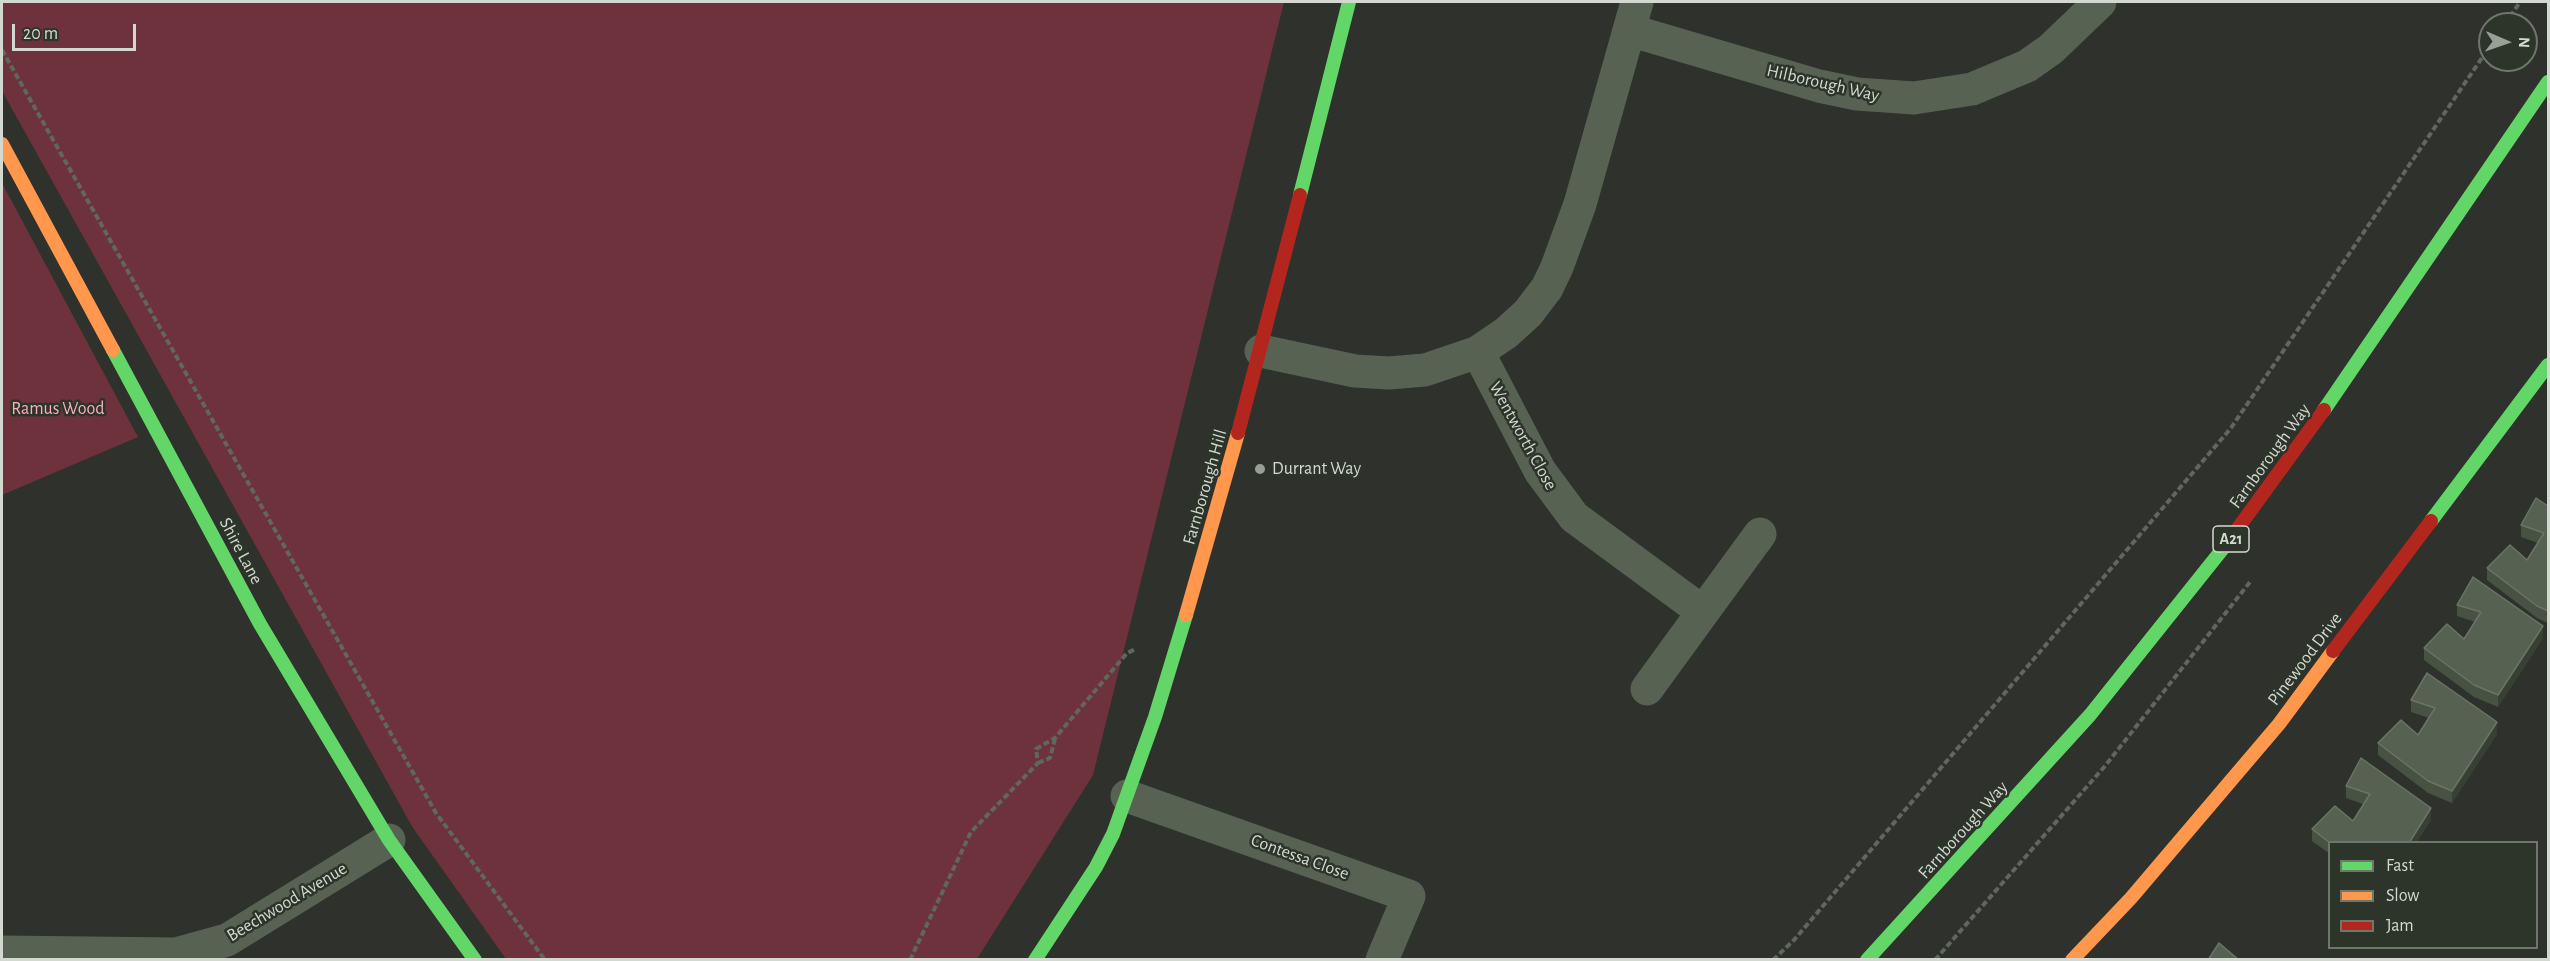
<!DOCTYPE html>
<style>
body{margin:0}
#map{position:relative;width:2550px;height:961px;overflow:hidden;background:#2e312c;font-family:"Alegreya Sans",sans-serif}
canvas{display:block}
.frame{position:absolute;inset:0;border:3px solid #d3d9d1;pointer-events:none}
.legend{position:absolute;left:2328px;top:841px;width:210px;height:108px;box-sizing:border-box;background:#2d3429;border:2px solid #6f766c;margin:0;padding:8px 10px;list-style:none;font-size:18px;color:#d3d9d1}
.legend li{display:flex;align-items:center;gap:12px;height:30px}
.legend b{width:30px;border:2px solid #6f766c}
.north{position:absolute;left:2478px;top:12px;width:60px;height:60px;box-sizing:border-box;background:#2d3429;border:2px solid #6f766c;border-radius:50%;rotate:92deg;font-size:16px;font-weight:700;line-height:24px;text-align:center;color:#d3d9d1}
.north::after{content:'';display:block;margin:auto;width:21px;height:27px;background:#999e97;clip-path:polygon(50% 0,100% 100%,50% 72%,0 100%)}
.scale{position:absolute;left:12px;top:24px;width:124px;height:27px;box-sizing:border-box;border:3px solid #d3d9d1;border-top:0;padding-left:8px;font-size:18px;line-height:21px;white-space:nowrap;color:#d3d9d1;-webkit-text-stroke:4px #2d3429;paint-order:stroke}
</style>
<div id="map">
<canvas width="2550" height="961"></canvas>
<div class="frame"></div>
<ul class="legend">
<li><b style="height:8px;background:#63d668"></b>Fast</li>
<li><b style="height:8px;background:#ff974d"></b>Slow</li>
<li><b style="height:8px;background:#b3261e"></b>Jam</li>
</ul>
<div class="north">N</div>
<div class="scale">20 m</div>
</div>
<script>
const c = document.querySelector('canvas').getContext('2d');
c.lineJoin = 'round';
function fillPath(path, color) {
  c.fillStyle = color;
  c.fill(path, 'evenodd');
}
function poly(rows) {
  const path = new Path2D();
  for (const r of rows) {
    path.moveTo(r[0], r[1]);
    for (let i = 2; i < r.length; i += 2) path.lineTo(r[i], r[i + 1]);
  }
  return path;
}
function stroke(path, color, width, dash) {
  c.strokeStyle = color;
  c.lineWidth = width;
  c.lineCap = dash ? 'butt' : 'round';
  c.setLineDash(dash || []);
  c.stroke(path);
}
function label(font, color, halo, rows, align = 'center') {
  c.font = font + ' "Alegreya Sans",sans-serif';
  c.lineWidth = 5;
  c.setLineDash([]);
  c.textBaseline = 'middle';
  c.strokeStyle = halo;
  c.fillStyle = color;
  for (const [text, x, y, turn = 0] of rows) {
    c.save();
    c.translate(x, y);
    c.rotate((+turn || 0) * Math.PI / 180);
    c.textAlign = isNaN(turn) ? turn : align;
    if (halo) c.strokeText(text, 0, 0);
    c.fillText(text, 0, 0);
    c.restore();
  }
}
const green = poly([
 [2,2,1284,2,1093,775,977,959,506,959,413,828,2,91],
 [2,183,138,437,2,495]
]);
const path = poly([
 [2505,24,2520,2],
 [2,50,436,813,545,960],
 [1038,763,1050,758,1055,739],
 [910,960,971,832,1038,763,1036,749,1055,738,1127,653,1136,649],
 [1773,960,1794,940,2231,428,2490,46],
 [1935,960,2105,766,2250,582]
]);
const street = poly([
 [1629,30,1819,86,1857,94,1914,98,1972,89,2027,66,2051,49,2100,2],
 [1261,351,1355,371,1389,373,1425,370,1478,352,1540,471,1574,517,1703,612,1760,534],
 [1478,352,1506,333,1528,313,1547,288,1557,267,1580,204,1637,2],
 [1647,689,1703,612],
 [1127,796,1409,896,1382,960],
 [2,952,176,954,227,940,389,840]
]);
const fast = poly([
 [1300,195,1349,2],
 [113,350,260,624,389,840,475,960],
 [2324,410,2548,82],
 [2431,521,2548,365],
 [1035,960,1096,867,1113,834,1155,717,1186,615],
 [1867,960,2090,715,2225,546]
]);
const slow = poly([
 [2,144,113,350],
 [1186,615,1238,433],
 [2072,960,2131,898,2279,724,2333,651]
]);
const jam = poly([
 [1238,433,1300,195],
 [2225,546,2324,410],
 [2333,651,2431,521]
]);
const wall = poly([
 [2548,506,2548,623,2537,618,2487,580,2487,568,2527,560,2538,543,2521,537,2521,525],
 [2473,577,2543,638,2498,707,2474,697,2424,660,2424,648,2464,639,2475,622,2457,616,2457,605],
 [2427,673,2497,734,2452,803,2428,793,2378,755,2378,743,2418,735,2429,718,2411,712,2411,700],
 [2361,758,2431,820,2416,843,2330,843,2330,854,2312,841,2312,829,2353,821,2363,804,2346,798,2346,786]
]);
const shadedWall = poly([
 [2543,626,2543,638,2498,707,2498,695],
 [2497,722,2497,734,2452,803,2452,791],
 [2431,808,2431,820,2416,843,2409,843]
]);
const building = poly([
 [2536,498,2548,506,2548,611,2537,606,2487,568,2510,545,2527,560,2544,533,2521,525,2536,498],
 [2473,577,2543,626,2498,695,2474,685,2424,648,2447,624,2464,639,2481,612,2457,605,2473,577],
 [2427,673,2497,722,2452,791,2428,781,2378,743,2401,720,2418,735,2435,708,2411,700,2427,673],
 [2361,758,2431,808,2409,843,2330,843,2312,829,2335,806,2353,821,2370,794,2346,786,2361,758],
 [2219,943,2239,960,2208,960,2219,943]
]);
const markers = [
 [1260,469,6,"#999e97"]
];
const shields = [
 [2231,539,36]
];
const shieldNames = [
 ["A21",2231,539]
];
const streetNames = [
 ["Hilborough Way",1823,83,13],
 ["Wentworth Close",1523,436,61],
 ["Farnborough Way",2270,456,-54],
 ["Farnborough Hill",1205,487,-74],
 ["Shire Lane",241,551,62],
 ["Pinewood Drive",2305,659,-53],
 ["Farnborough Way",1963,830,-48],
 ["Contessa Close",1300,857,20],
 ["Beechwood Avenue",287,902,-31]
];
const parkNames = [
 ["Ramus Wood",58,409]
];
const poiNames = [
 ["Durrant Way",1272,469]
];
fillPath(green, '#6e323c');
stroke(path, '#60675c', 4, [6, 3]);
stroke(street, '#586253', 33);
stroke(fast, '#63d668', 14);
stroke(slow, '#ff974d', 14);
stroke(jam, '#b3261e', 14);
fillPath(wall, '#485242');
fillPath(shadedWall, '#383f33');
fillPath(building, '#576151');
stroke(building, '#6b7465', 1.5);
for (const [x, y, r, color] of markers) {
  const dot = new Path2D();
  dot.arc(x, y, r, 0, 2 * Math.PI);
  c.fillStyle = color;
  c.fill(dot);
  stroke(dot, '#2d3429', 2);
}
for (const [x, y, w] of shields) {
  const box = new Path2D();
  box.roundRect(x - w / 2, y - 13, w, 26, 4.5);
  c.fillStyle = '#2d3429';
  c.fill(box);
  stroke(box, '#d3d9d1', 1.5);
}
label('bold 16px', '#d3d9d1', null, shieldNames);
label('18px', '#d3d9d1', '#2d3429', streetNames);
label('18px', '#fbaeb6', '#2d3429', parkNames);
label('18px', '#d3d9d1', '#2d3429', poiNames, 'left');
</script>
